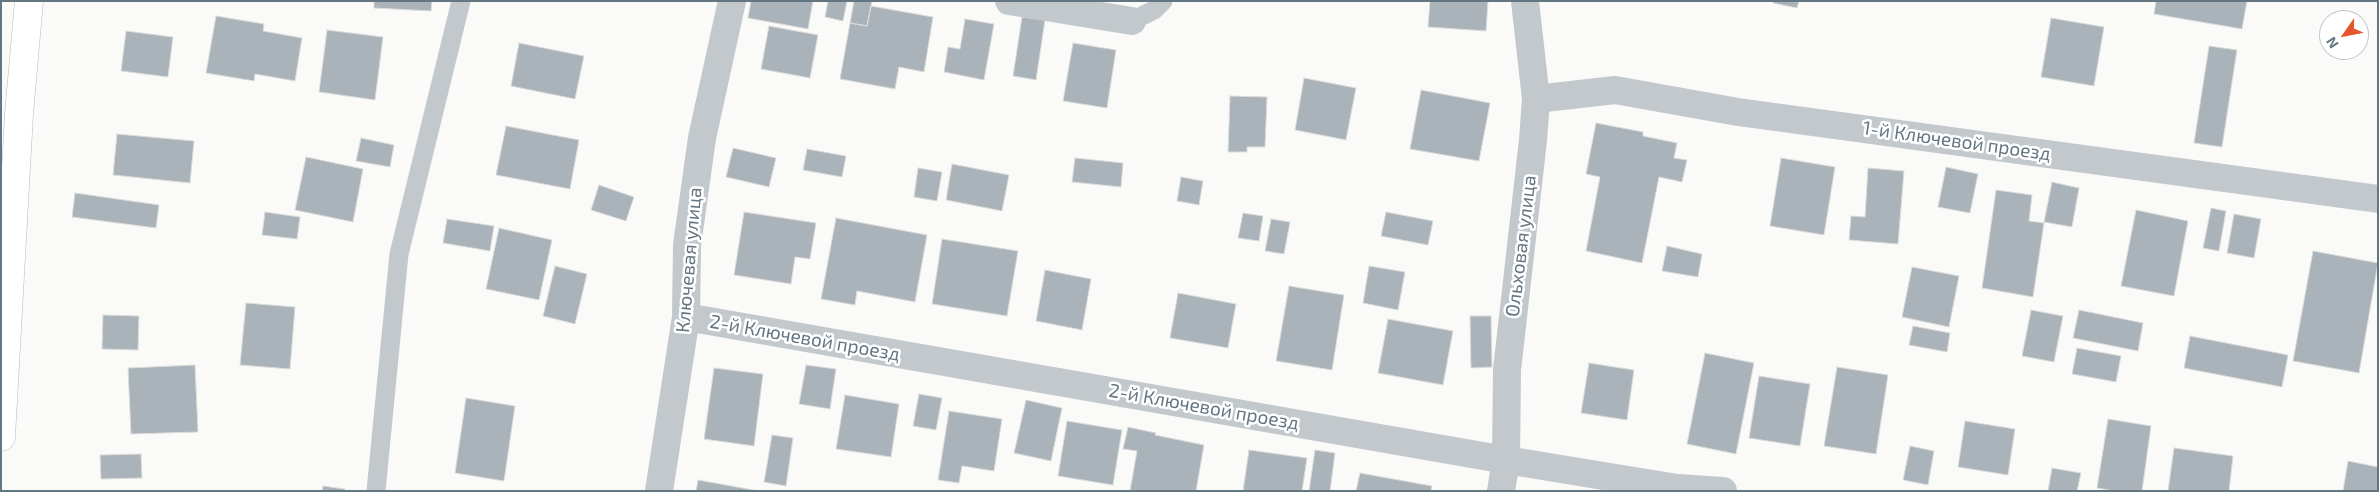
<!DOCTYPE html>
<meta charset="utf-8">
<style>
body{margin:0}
#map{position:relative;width:2379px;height:492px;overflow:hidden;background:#fafaf8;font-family:"Exo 2",sans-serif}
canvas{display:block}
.frame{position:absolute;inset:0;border:2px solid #657683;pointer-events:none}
.north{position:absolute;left:2319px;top:10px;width:50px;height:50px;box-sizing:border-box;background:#fff;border:1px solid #c1c8cd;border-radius:50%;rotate:237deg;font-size:14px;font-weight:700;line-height:20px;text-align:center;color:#657683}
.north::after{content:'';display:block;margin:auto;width:18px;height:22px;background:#e4572e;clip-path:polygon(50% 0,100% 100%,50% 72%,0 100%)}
</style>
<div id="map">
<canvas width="2379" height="492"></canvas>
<div class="frame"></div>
<div class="north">N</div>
</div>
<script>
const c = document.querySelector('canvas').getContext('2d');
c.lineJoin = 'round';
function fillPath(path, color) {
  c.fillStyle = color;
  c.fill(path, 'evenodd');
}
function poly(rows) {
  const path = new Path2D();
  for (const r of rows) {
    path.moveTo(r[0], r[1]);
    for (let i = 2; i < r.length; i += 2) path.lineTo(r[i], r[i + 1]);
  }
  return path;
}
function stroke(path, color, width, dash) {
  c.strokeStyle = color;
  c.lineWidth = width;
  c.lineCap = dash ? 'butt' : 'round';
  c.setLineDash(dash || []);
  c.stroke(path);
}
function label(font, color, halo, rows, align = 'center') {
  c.font = font + ' "Exo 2",sans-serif';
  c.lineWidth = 5;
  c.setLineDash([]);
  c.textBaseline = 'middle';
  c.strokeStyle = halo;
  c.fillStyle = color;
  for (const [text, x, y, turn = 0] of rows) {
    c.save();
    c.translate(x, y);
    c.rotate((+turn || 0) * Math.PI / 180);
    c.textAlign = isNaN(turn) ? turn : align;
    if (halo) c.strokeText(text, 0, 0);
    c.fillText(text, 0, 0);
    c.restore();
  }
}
const building = poly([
 [374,1,432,1,431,11,374,8,374,1],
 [751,1,813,1,808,29,748,18,751,1],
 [828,1,847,1,843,21,825,17,828,1],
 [854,1,872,1,867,26,850,23,854,1],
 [1430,1,1488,1,1486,31,1428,27,1430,1],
 [1774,1,1799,1,1797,8,1773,3,1774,1],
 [2156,1,2247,1,2242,29,2154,14,2156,1],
 [871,6,933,17,924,72,899,67,895,89,840,79,850,23,867,26,871,6],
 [216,16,264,24,263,31,302,38,295,81,255,74,254,81,206,73,216,16],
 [1022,17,1045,20,1036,80,1013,76,1022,17],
 [2051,18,2104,27,2094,86,2041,77,2051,18],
 [965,19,994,24,984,80,944,72,948,47,960,49,965,19],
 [769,26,818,35,810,78,761,69,769,26],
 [327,30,383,37,375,100,319,92,327,30],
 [126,31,173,37,168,77,121,71,126,31],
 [519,43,584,56,575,99,511,86,519,43],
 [1073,43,1116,50,1107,108,1063,101,1073,43],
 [2209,46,2237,50,2222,147,2194,143,2209,46],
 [1304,78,1356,88,1346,140,1295,130,1304,78],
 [1421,90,1490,103,1479,161,1410,149,1421,90],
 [1230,96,1267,97,1265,147,1247,147,1247,152,1228,152,1230,96],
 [1596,123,1643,132,1643,136,1677,143,1674,158,1687,160,1682,182,1659,177,1642,263,1586,251,1600,177,1586,174,1596,123],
 [506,126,579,140,570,189,496,175,506,126],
 [117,134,194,141,190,183,113,175,117,134],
 [361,138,394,145,390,167,356,161,361,138],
 [733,148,776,158,769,187,726,177,733,148],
 [807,149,846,156,842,177,803,170,807,149],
 [306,157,363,169,353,222,295,210,306,157],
 [1075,158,1123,163,1121,187,1072,182,1075,158],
 [1781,158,1835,167,1824,235,1770,226,1781,158],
 [952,164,1009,175,1002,211,946,200,952,164],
 [1946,167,1978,174,1970,213,1938,207,1946,167],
 [918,168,942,172,937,201,914,197,918,168],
 [1868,168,1904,171,1898,244,1849,240,1851,216,1865,217,1868,168],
 [1181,177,1203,181,1199,205,1177,201,1181,177],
 [2052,182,2079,188,2072,227,2044,222,2052,182],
 [599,185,634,197,626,221,591,210,599,185],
 [1996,190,2032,195,2029,221,2044,223,2033,297,1982,288,1996,190],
 [75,193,159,205,156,228,72,217,75,193],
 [2211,208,2226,211,2219,251,2203,248,2211,208],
 [2136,210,2188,221,2174,296,2121,286,2136,210],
 [265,212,300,217,297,239,262,235,265,212],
 [744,212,816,223,810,259,795,257,791,284,734,275,744,212],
 [1386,212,1433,221,1428,245,1381,236,1386,212],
 [1243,213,1263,216,1259,241,1238,238,1243,213],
 [2234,214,2261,219,2254,258,2227,253,2234,214],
 [836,218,927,235,915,302,857,291,855,305,821,299,836,218],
 [447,219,494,226,490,251,443,243,447,219],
 [1271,219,1290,222,1284,254,1265,251,1271,219],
 [499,228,552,240,539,300,486,289,499,228],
 [942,239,1018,251,1007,316,932,304,942,239],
 [1667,246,1702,254,1698,277,1662,271,1667,246],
 [2313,251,2378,263,2359,373,2293,361,2313,251],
 [555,266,587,274,575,324,543,316,555,266],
 [1369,266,1405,272,1398,310,1363,303,1369,266],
 [1912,267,1959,276,1949,327,1902,317,1912,267],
 [1045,270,1091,279,1082,330,1036,321,1045,270],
 [1289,286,1344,295,1332,370,1276,361,1289,286],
 [1178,293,1236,304,1228,348,1170,338,1178,293],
 [246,303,295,307,290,369,240,365,246,303],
 [2031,310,2063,316,2054,362,2022,356,2031,310],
 [2079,310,2143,323,2138,351,2073,338,2079,310],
 [103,315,139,316,138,350,102,349,103,315],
 [1470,316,1491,316,1492,367,1471,368,1470,316],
 [1388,319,1453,331,1443,385,1378,373,1388,319],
 [1913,326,1950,333,1947,352,1909,345,1913,326],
 [2190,336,2288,355,2282,387,2184,368,2190,336],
 [2077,348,2121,356,2116,382,2072,374,2077,348],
 [1705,353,1754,363,1736,454,1687,444,1705,353],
 [1589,363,1634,370,1627,420,1581,413,1589,363],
 [195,365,198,432,131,434,128,368,195,365],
 [806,365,836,369,830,409,799,404,806,365],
 [1837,367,1888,375,1876,454,1824,446,1837,367],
 [714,368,763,374,754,446,704,439,714,368],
 [1759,376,1810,384,1800,446,1749,438,1759,376],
 [919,394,942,398,936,430,913,426,919,394],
 [845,395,899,404,891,457,836,449,845,395],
 [466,398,515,406,504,481,455,473,466,398],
 [1026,400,1062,408,1051,461,1014,453,1026,400],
 [949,411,1002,419,994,471,962,466,959,483,938,480,949,411],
 [2108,419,2151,426,2142,491,2114,491,2097,488,2108,419],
 [1067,421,1122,430,1113,485,1058,476,1067,421],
 [1965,421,2015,429,2008,475,1958,467,1965,421],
 [1128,427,1156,433,1155,435,1204,445,1196,491,1130,491,1137,451,1123,449,1128,427],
 [772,435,793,438,786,486,764,482,772,435],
 [1910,446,1934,451,1928,485,1903,480,1910,446],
 [2174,448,2233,456,2229,491,2168,491,2174,448],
 [1249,450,1307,458,1302,491,1243,491,1249,450],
 [1315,450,1335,453,1330,491,1309,491,1315,450],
 [141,454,142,478,101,479,100,455,141,454],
 [2348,461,2378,467,2378,491,2343,491,2348,461],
 [2052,468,2081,473,2077,491,2048,491,2052,468],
 [1360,473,1432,486,1431,491,1356,491,1360,473],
 [698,480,759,491,696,491,698,480],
 [323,486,345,489,344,491,322,491,323,486]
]);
const lane = poly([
 [1132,21,1154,10,1163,1],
 [376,491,399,254,461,1]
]);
const street = poly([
 [1009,1,1132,21],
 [1536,99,1615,90,1738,112,2378,199],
 [686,317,1506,460,1677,488,1723,491],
 [659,491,686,317,687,245,702,138,732,1],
 [1501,491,1506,460,1507,370,1533,140,1536,99,1525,1]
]);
const secondary = poly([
 [1,437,19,114,29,1]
]);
const streetNames = [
 ["1-й Ключевой проезд",1957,141,8],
 ["Ольховая улица",1521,246,-83],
 ["Ключевая улица",689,260,-85],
 ["2-й Ключевой проезд",805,338,10],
 ["2-й Ключевой проезд",1204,407,10]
];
fillPath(building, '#aab3b9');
stroke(building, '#dcdcda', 1);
stroke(secondary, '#b3babf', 29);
stroke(lane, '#c3c8cc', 19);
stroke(street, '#c3c8cc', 28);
stroke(secondary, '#fff', 28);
label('19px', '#657683', '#fff', streetNames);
</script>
